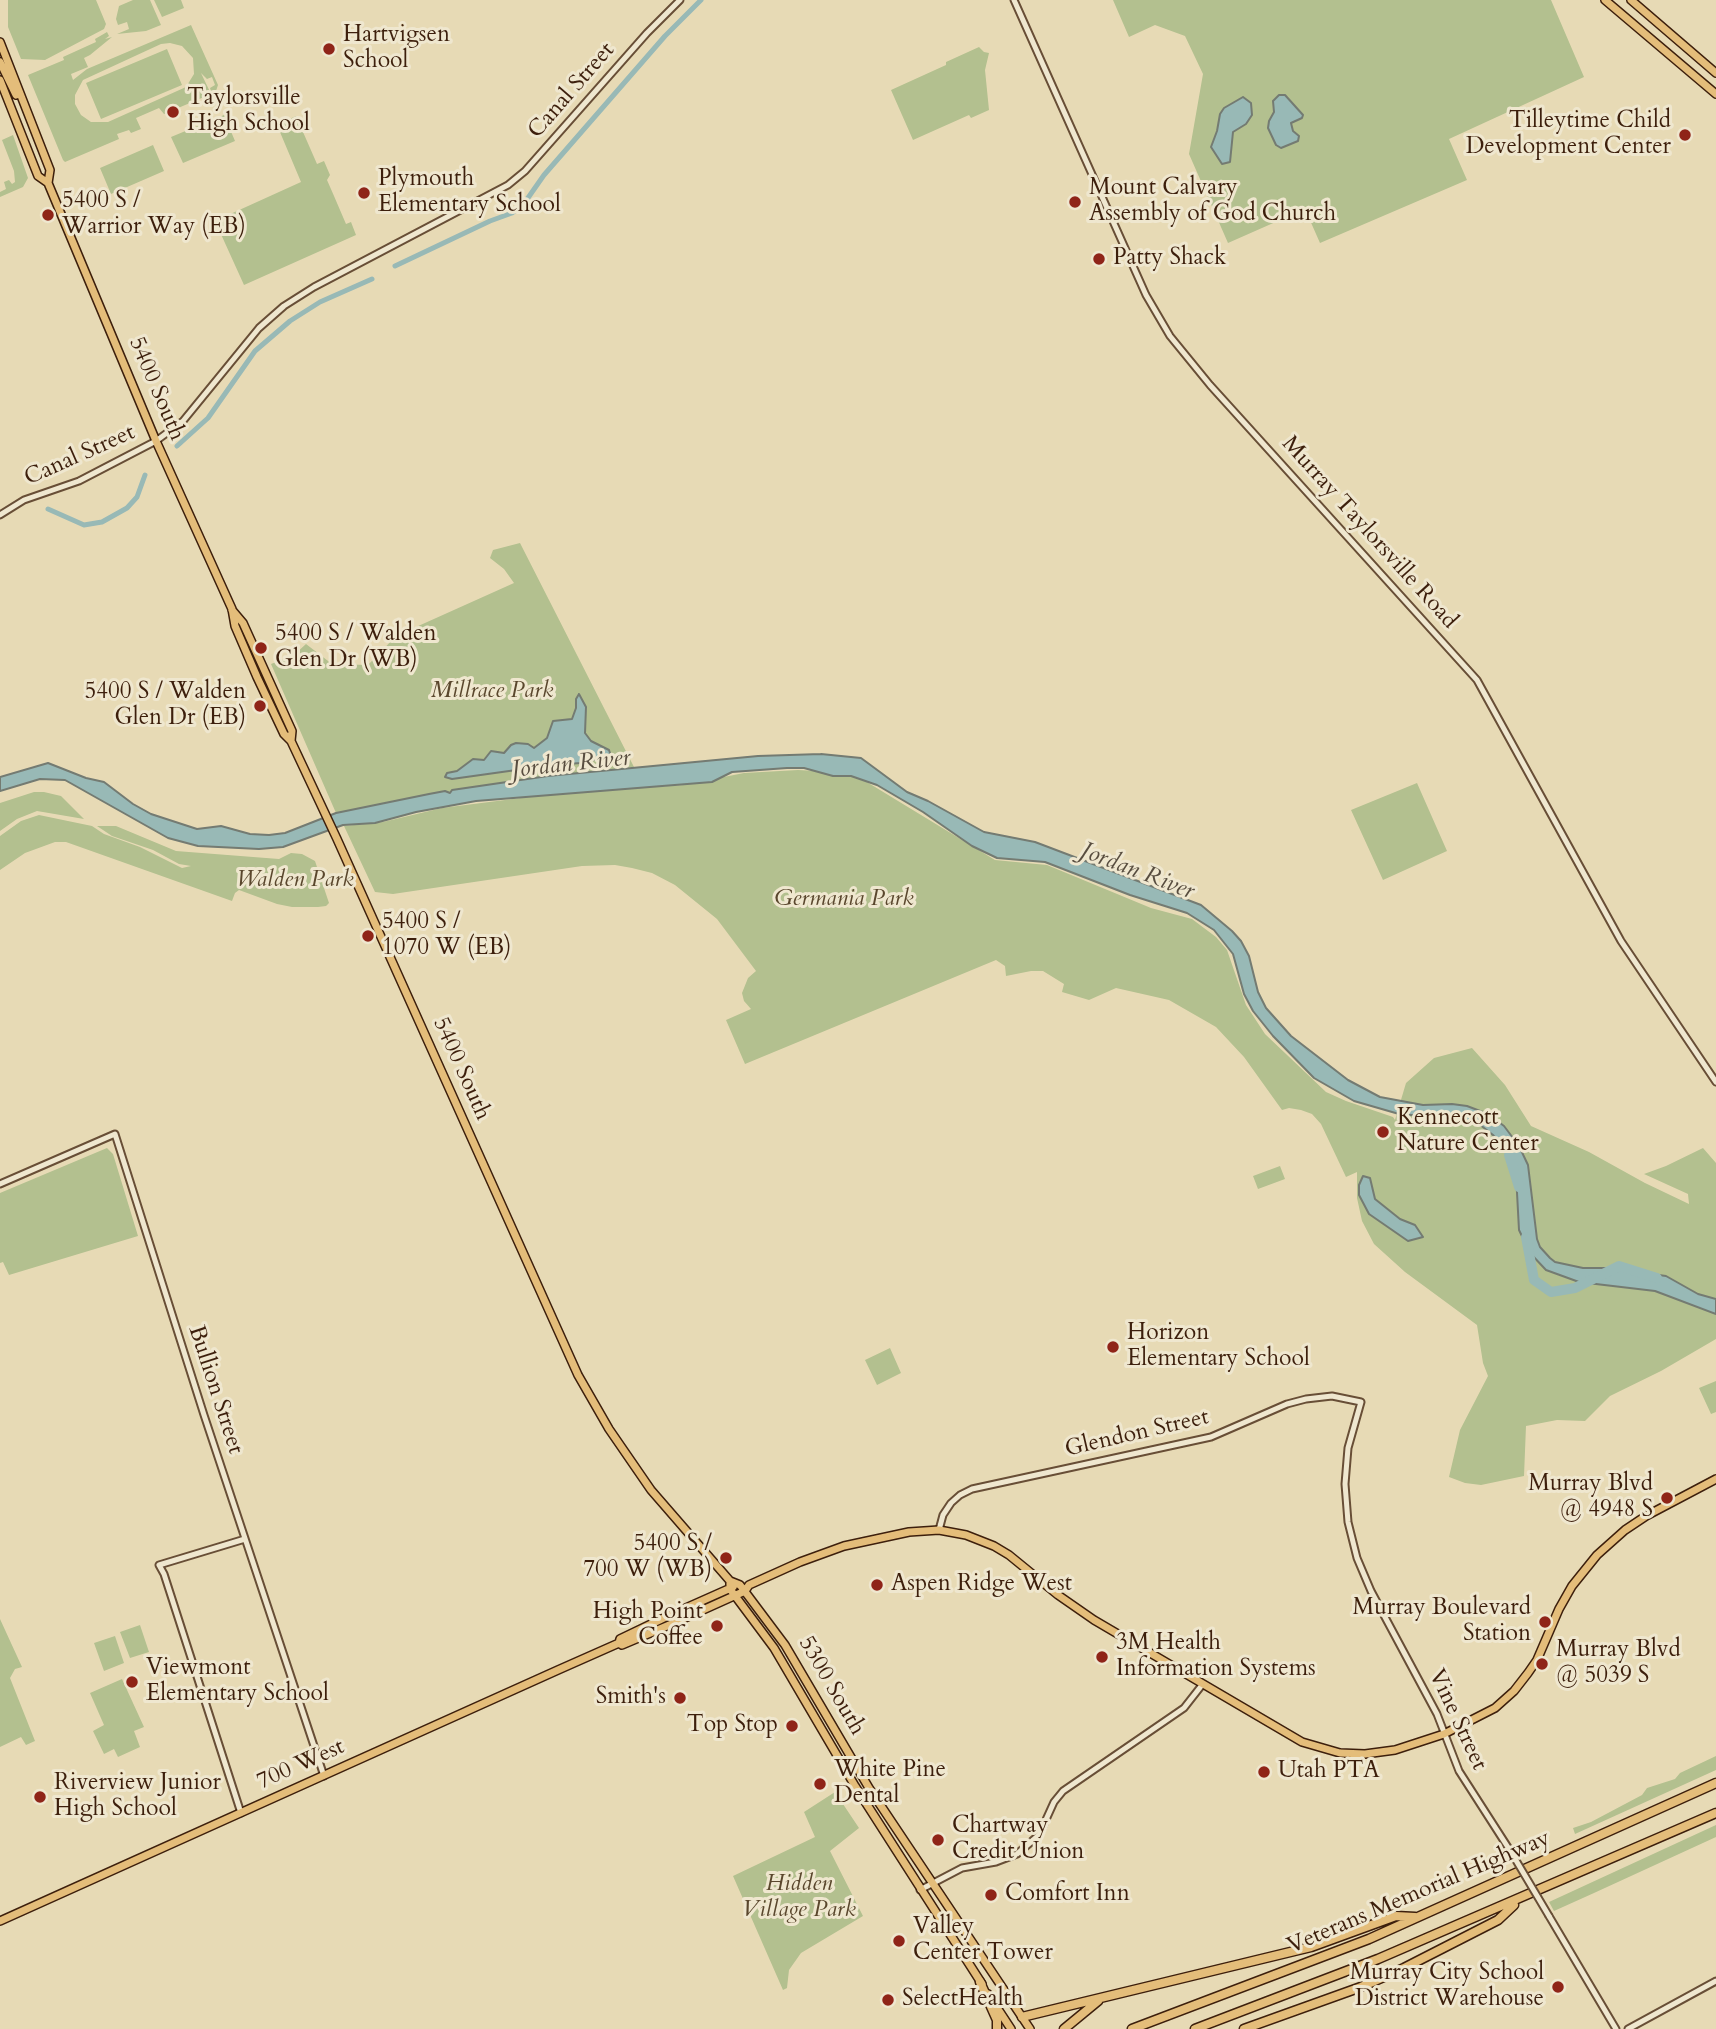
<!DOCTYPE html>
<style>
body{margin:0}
canvas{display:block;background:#e7dab5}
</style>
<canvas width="1716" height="2029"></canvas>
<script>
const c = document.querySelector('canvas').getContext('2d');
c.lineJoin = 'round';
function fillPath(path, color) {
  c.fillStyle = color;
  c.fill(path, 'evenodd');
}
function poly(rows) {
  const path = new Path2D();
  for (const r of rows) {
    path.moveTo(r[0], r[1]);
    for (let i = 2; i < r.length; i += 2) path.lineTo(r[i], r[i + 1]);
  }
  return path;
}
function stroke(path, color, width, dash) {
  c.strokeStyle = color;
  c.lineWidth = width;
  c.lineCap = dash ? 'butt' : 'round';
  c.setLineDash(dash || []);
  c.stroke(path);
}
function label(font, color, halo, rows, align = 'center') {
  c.font = font + ' Cardo,serif';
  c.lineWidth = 6;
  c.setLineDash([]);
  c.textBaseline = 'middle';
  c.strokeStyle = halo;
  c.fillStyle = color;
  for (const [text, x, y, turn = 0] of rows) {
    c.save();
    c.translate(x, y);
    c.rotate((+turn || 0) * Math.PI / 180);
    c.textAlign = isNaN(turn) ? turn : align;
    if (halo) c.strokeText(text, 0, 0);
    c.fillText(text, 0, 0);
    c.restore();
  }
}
const green = poly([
 [8,0,96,0,106,24,104,29,45,60,21,59,8,27],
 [133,0,150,0,161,25,146,31,117,34,129,29,127,22,118,25,116,19,119,6],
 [154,0,181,0,184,8,162,17],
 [1113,0,1551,0,1584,77,1449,139,1467,180,1320,243,1305,209,1228,243,1189,154,1203,74,1185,36,1155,25,1129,37],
 [191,25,218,85,215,94,212,94,210,88,215,85,212,77,207,79,201,73,211,94,164,114,159,108,136,118,141,129,131,133,129,130,117,134,119,139,65,162,63,160,28,75,64,60,63,57,96,42,95,39,107,32,109,36,105,39,112,37,90,55,84,58,88,67,71,74,73,80,87,69],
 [170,43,182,46,193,58,194,74,186,87,108,122,91,122,81,115,75,104,75,95,83,80,161,44],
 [979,47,984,52,989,53,985,70,989,110,971,118,969,115,913,140,891,90,946,65,946,62],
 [167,49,182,85,101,119,86,83],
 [224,115,235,141,183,163,171,137],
 [296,116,317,164,324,161,330,175,327,180,334,196,346,224,351,222,356,235,244,285,215,221,301,182,277,125],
 [13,135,28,178,23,187,0,197,0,192,6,189,4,182,9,180,12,184,15,182,14,171,2,140],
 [153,145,164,171,111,194,100,168],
 [520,543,634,767,548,776,452,790,450,794,336,813,271,664,294,655,306,644,332,664,368,665,396,636,514,583,504,569,490,558,493,550],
 [798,770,852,773,995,860,1047,865,1151,908,1192,919,1216,937,1227,950,1246,1005,1265,1034,1326,1092,1346,1101,1393,1117,1395,1120,1406,1083,1434,1058,1472,1048,1505,1085,1531,1126,1589,1152,1645,1183,1689,1204,1688,1194,1644,1174,1666,1166,1703,1148,1716,1163,1716,1339,1661,1371,1610,1396,1585,1421,1557,1420,1526,1426,1524,1476,1481,1485,1465,1483,1449,1477,1460,1430,1488,1376,1483,1363,1477,1325,1405,1272,1374,1244,1362,1221,1357,1198,1357,1172,1346,1177,1321,1124,1312,1114,1301,1110,1289,1108,1282,1110,1244,1057,1216,1027,1169,1000,1116,988,1089,1000,1062,992,1064,984,1043,971,1031,971,1006,976,1005,966,996,960,745,1064,726,1020,751,1009,744,1001,742,993,748,978,756,971,717,919,675,885,652,873,632,868,615,865,582,866,393,894,375,892,344,826,383,822,442,808,560,793,683,785,744,773],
 [1417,783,1447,851,1383,880,1351,810],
 [34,792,44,792,61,796,84,819,37,811,17,819,0,831,0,803],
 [39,815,92,826,104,834,140,847,182,868,191,866,179,864,153,850,112,836,97,826,116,826,176,851,279,859,291,853,302,854,315,861,329,903,326,906,318,907,292,907,277,904,239,890,235,893,232,901,66,842,55,842,25,853,0,870,0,836,21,821],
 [107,1148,113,1154,138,1236,9,1275,3,1262,0,1263,0,1193],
 [1280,1166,1285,1179,1258,1189,1253,1176],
 [890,1348,901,1373,877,1385,865,1360],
 [1716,1381,1716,1412,1711,1414,1699,1388],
 [0,1619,22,1667,15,1669,10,1678,35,1741,26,1745,21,1737,0,1747],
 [140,1625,149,1652,130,1658,120,1632],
 [115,1636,124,1663,104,1671,94,1643],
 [122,1679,144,1727,134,1731,140,1747,118,1757,114,1749,104,1754,93,1731,104,1725,90,1693],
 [1716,1756,1716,1770,1575,1834,1573,1828,1591,1822,1642,1795,1647,1788,1675,1779,1680,1773],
 [835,1792,859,1828,830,1851,863,1916,801,1953,789,1970,787,1988,783,1990,733,1876,815,1837,804,1812],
 [1716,1825,1716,1837,1594,1893,1554,1911,1549,1902]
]);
const water = poly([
 [1279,95,1285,95,1303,115,1302,118,1291,123,1293,131,1299,136,1298,141,1281,148,1276,145,1268,128,1269,121,1274,112,1273,101,1279,95],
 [1243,97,1251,103,1252,115,1246,124,1233,132,1230,162,1222,164,1211,147,1217,131,1220,114,1224,108,1243,97],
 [579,694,586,707,585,733,591,741,609,750,611,756,581,763,552,765,452,779,445,777,447,773,457,771,473,759,484,760,491,751,504,753,511,745,516,743,528,744,534,748,547,738,553,721,572,719,576,708,576,699,579,694],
 [821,754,861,758,907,792,928,801,984,832,1035,842,1201,905,1232,931,1241,941,1249,956,1258,992,1266,1008,1291,1036,1348,1080,1380,1097,1423,1105,1452,1104,1467,1106,1488,1114,1504,1126,1519,1146,1528,1165,1537,1239,1540,1247,1550,1258,1555,1262,1583,1268,1608,1268,1666,1276,1698,1294,1716,1299,1716,1314,1655,1291,1579,1282,1546,1270,1530,1253,1519,1230,1516,1174,1506,1150,1493,1135,1479,1124,1461,1119,1399,1114,1354,1101,1314,1078,1273,1036,1253,1011,1244,994,1233,954,1214,930,1187,913,1130,895,1045,862,997,858,972,846,923,812,877,785,851,776,833,776,804,768,787,768,732,772,712,782,476,801,416,812,375,823,343,825,283,847,259,849,198,846,168,838,65,780,40,779,0,791,0,777,48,763,86,778,104,782,133,804,151,814,197,829,221,826,250,834,269,835,285,833,336,813,429,794,445,791,450,793,452,790,548,776,758,756,821,754],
 [1363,1176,1370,1178,1375,1199,1400,1219,1415,1225,1423,1237,1408,1241,1369,1214,1359,1195,1359,1185,1363,1176]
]);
const canal = poly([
 [395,266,490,221,512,213,523,205,544,175,591,121,665,36,701,0],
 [177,446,208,418,255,351,290,321,320,302,372,279],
 [48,509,84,525,102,522,127,508,137,497,145,475]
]);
const river = poly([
 [1509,1155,1519,1187],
 [1526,1237,1534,1280,1551,1292,1575,1288,1619,1266,1657,1278]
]);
const minor = poly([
 [1014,0,1146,295,1170,336,1210,385,1477,680,1621,941,1716,1082],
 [0,515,24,500,79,481,156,441,183,421,259,328,284,306,314,287,508,185,525,171,647,33,680,0],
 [0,1184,115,1134,204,1415,324,1776],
 [939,1530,943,1515,951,1503,960,1495,972,1489,1211,1437,1287,1404,1306,1399,1332,1396,1361,1402,1348,1448,1345,1484,1348,1522,1357,1558,1371,1591,1437,1714,1459,1771,1511,1852],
 [241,1813,164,1574,159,1565,245,1539],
 [920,1890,962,1868,996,1862,1017,1854,1039,1835,1054,1802,1063,1791,1184,1708,1202,1685],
 [1549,1916,1616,2029],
 [1628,2029,1716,1981]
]);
const major = poly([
 [1605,0,1716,94],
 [1631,0,1716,73],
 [0,42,50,170,48,183],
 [0,62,16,95],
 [0,80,38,176,48,183,156,441,232,609,235,626,257,677,284,734,291,741,337,839,578,1375,609,1429,651,1490,730,1581,740,1585,785,1645,869,1788,1030,2029],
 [232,610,243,623,292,731,291,741],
 [730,1581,730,1589,774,1648,855,1786,982,1984],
 [619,1643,620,1639,670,1615,733,1587],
 [0,1921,558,1670,619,1643,622,1645,674,1623,745,1591,749,1585,800,1562,844,1546,909,1532,939,1530,966,1535,994,1546,1009,1555,1058,1595,1094,1620,1302,1742,1340,1753,1365,1754,1395,1750,1444,1734,1495,1708,1514,1691,1528,1673,1537,1660,1559,1609,1572,1586,1597,1555,1625,1530,1646,1516,1716,1479],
 [988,1994,1011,2029]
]);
const highway = poly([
 [980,1982,997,2020,997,2029],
 [1022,2017,1311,1947,1396,1916,1415,1917],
 [1064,2029,1098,2001],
 [1132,2029,1369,1939,1716,1783],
 [1195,2029,1378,1959,1716,1813],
 [1244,2029,1361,1987,1404,1968,1498,1920,1514,1905]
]);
const minorBridge = poly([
 [1511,1852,1549,1916]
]);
const markers = [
 [329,49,7,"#8f2418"],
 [173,112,7,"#8f2418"],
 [1685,135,7,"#8f2418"],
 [364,193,7,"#8f2418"],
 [1075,202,7,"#8f2418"],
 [48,215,7,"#8f2418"],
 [1099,259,7,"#8f2418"],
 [261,648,7,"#8f2418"],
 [260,706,7,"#8f2418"],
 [368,936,7,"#8f2418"],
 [1383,1132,7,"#8f2418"],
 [1113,1347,7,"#8f2418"],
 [1667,1498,7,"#8f2418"],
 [726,1558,7,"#8f2418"],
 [877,1585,7,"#8f2418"],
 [1545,1622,7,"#8f2418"],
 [717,1626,7,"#8f2418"],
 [1102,1657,7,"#8f2418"],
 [1542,1664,7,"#8f2418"],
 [132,1682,7,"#8f2418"],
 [680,1698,7,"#8f2418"],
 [792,1726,7,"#8f2418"],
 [1264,1772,7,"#8f2418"],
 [820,1784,7,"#8f2418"],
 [40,1797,7,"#8f2418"],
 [938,1840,7,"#8f2418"],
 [991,1895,7,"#8f2418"],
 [899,1941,7,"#8f2418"],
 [1558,1987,7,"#8f2418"],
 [888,2000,7,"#8f2418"]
];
const poiNames = [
 ["Hartvigsen",343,36],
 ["School",343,62],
 ["Taylorsville",187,99],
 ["High School",187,125],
 ["Tilleytime Child",1671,122,"right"],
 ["Development Center",1671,148,"right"],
 ["Plymouth",378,180],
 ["Elementary School",378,206],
 ["Mount Calvary",1089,189],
 ["Assembly of God Church",1089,215],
 ["5400 S /",62,202],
 ["Warrior Way (EB)",62,228],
 ["Patty Shack",1113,259],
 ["5400 S / Walden",275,635],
 ["Glen Dr (WB)",275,661],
 ["5400 S / Walden",246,693,"right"],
 ["Glen Dr (EB)",246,719,"right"],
 ["5400 S /",382,923],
 ["1070 W (EB)",382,949],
 ["Kennecott",1397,1119],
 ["Nature Center",1397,1145],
 ["Horizon",1127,1334],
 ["Elementary School",1127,1360],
 ["Murray Blvd",1653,1485,"right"],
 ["@ 4948 S",1653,1511,"right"],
 ["5400 S /",712,1545,"right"],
 ["700 W (WB)",712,1571,"right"],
 ["Aspen Ridge West",891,1585],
 ["Murray Boulevard",1531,1609,"right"],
 ["Station",1531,1635,"right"],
 ["High Point",703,1613,"right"],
 ["Coffee",703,1639,"right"],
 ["3M Health",1116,1644],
 ["Information Systems",1116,1670],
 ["Murray Blvd",1556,1651],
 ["@ 5039 S",1556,1677],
 ["Viewmont",146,1669],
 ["Elementary School",146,1695],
 ["Smith's",666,1698,"right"],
 ["Top Stop",778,1726,"right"],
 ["White Pine",834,1771],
 ["Dental",834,1797],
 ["Utah PTA",1278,1772],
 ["Riverview Junior",54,1784],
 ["High School",54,1810],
 ["Chartway",952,1827],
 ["Credit Union",952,1853],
 ["Comfort Inn",1005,1895],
 ["Valley",913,1928],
 ["Center Tower",913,1954],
 ["Murray City School",1544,1974,"right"],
 ["District Warehouse",1544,2000,"right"],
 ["SelectHealth",902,2000]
];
const streetNames = [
 ["Canal Street",572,91,-49],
 ["5400 South",156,389,67],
 ["Canal Street",80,456,-24],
 ["Murray Taylorsville Road",1369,533,48],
 ["5400 South",461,1069,66],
 ["Bullion Street",215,1390,72],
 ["Glendon Street",1137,1434,-13],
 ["5300 South",831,1686,60],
 ["Vine Street",1457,1720,65],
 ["700 West",301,1765,-24],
 ["Veterans Memorial Highway",1419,1893,-23]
];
const parkNames = [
 ["Millrace Park",492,692],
 ["Walden Park",295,881],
 ["Germania Park",844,900],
 ["Hidden",799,1885],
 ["Village Park",799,1911]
];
const waterNames = [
 ["Jordan River",571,765,-6],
 ["Jordan River",1137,872,21]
];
fillPath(green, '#b3c08f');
fillPath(water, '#98b9b6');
stroke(water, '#747b72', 2);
stroke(canal, '#98b9b6', 5);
stroke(river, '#98b9b6', 10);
stroke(minor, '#684e36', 9);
stroke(major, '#3d1f0c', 10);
stroke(highway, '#3d1f0c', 11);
stroke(minor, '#efe7cf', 5);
stroke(major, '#e4bd7a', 7);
stroke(highway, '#e4bd7a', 8);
stroke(minorBridge, '#684e36', 9, []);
stroke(minorBridge, '#efe7cf', 5);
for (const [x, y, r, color] of markers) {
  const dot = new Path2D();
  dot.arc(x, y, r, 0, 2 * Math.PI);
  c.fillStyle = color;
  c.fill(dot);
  stroke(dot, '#efe7cf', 2.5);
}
label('23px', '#3d1f0c', '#efe7cf', poiNames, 'left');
label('23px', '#3d1f0c', '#efe7cf', streetNames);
label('italic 23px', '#5a472d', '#efe7cf', parkNames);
label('italic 24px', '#584d3f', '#efe7cf', waterNames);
</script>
